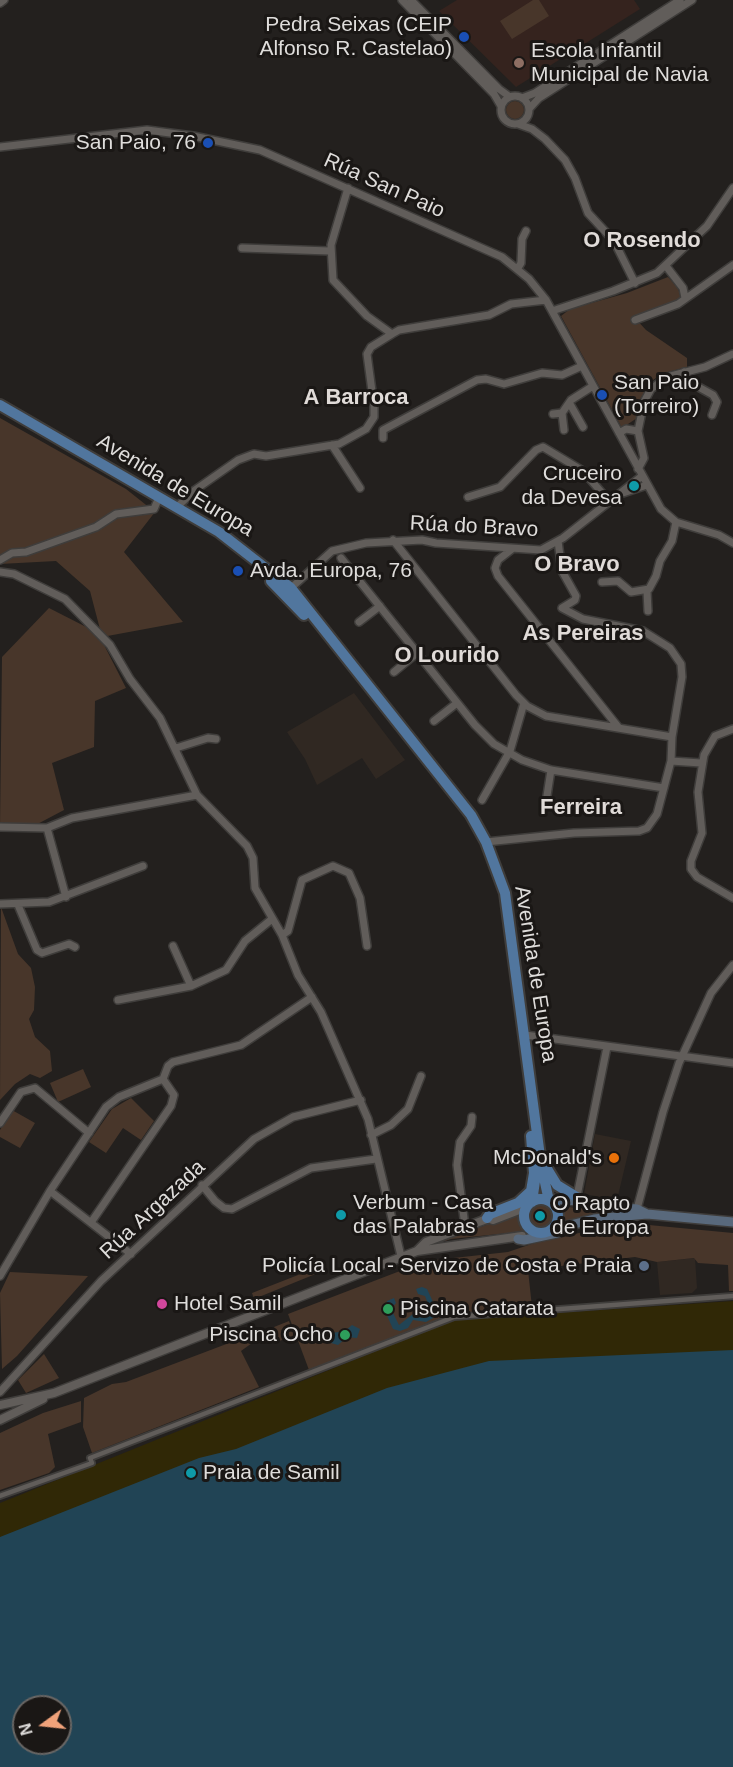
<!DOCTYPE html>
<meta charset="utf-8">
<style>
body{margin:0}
#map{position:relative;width:733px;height:1767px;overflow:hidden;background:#23201e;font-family:Helvetica,sans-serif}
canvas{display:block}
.north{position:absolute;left:12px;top:1695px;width:60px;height:60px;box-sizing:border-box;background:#1a1715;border:2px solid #696664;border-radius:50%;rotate:255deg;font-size:16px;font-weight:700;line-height:24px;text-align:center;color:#dfdddb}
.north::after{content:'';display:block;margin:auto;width:21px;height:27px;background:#f0a27a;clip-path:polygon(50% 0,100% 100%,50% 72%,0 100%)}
</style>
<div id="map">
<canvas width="733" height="1767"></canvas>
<div class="north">N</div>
</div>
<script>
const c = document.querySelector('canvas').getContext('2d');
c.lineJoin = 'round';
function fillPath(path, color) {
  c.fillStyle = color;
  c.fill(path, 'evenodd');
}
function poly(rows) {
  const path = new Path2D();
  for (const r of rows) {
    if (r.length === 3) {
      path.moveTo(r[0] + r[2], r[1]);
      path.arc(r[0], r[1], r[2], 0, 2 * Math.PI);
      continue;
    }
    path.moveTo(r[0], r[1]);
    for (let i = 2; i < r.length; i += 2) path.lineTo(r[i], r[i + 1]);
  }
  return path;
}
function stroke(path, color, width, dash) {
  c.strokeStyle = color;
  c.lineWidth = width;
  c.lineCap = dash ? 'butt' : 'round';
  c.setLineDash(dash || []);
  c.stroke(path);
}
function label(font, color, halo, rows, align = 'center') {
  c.font = font + ' Helvetica,sans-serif';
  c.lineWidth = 6;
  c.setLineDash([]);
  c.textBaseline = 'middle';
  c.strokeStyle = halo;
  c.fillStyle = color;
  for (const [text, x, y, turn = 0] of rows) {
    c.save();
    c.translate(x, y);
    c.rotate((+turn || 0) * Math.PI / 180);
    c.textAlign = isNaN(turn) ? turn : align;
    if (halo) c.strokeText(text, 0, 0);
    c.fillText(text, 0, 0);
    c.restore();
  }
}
const built = poly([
 [354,693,405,760,376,779,362,758,317,785,305,759,287,732],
 [595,1134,631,1141,617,1200,584,1194],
 [695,1258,697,1288,692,1293,660,1295,657,1262]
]);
const education = poly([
 [457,0,634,0,640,9,516,87,439,11]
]);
const green = poly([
 [533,0,539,0,549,16,512,39,500,21],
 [515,110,9],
 [668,277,678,288,681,299,635,318,646,330,687,358,687,367,664,373,653,380,640,399,637,418,622,428,561,316,570,309,627,293],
 [0,418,126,489,155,512,124,552,183,622,102,637,90,591,56,561,0,564],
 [49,608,98,633,126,688,95,701,94,747,52,763,64,810,28,829,0,827,2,657],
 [1,907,18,954,31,968,35,987,34,1010,29,1019,35,1037,50,1051,52,1071,40,1078,30,1074,15,1084,0,1100],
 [83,1069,91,1087,58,1102,50,1083],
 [131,1098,154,1121,141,1140,123,1128,106,1153,89,1142,112,1109],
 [12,1110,35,1123,20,1148,0,1137,0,1130],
 [541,1216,12],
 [560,1206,605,1211,605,1213,561,1222],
 [521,1212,521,1221,527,1231,451,1239,421,1249],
 [649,1225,733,1233,733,1291,729,1291,728,1265,698,1263,694,1258,657,1262,635,1257,528,1270,532,1307,455,1313,309,1370,288,1314,426,1261,508,1252,558,1235,560,1238,594,1229],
 [316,1268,320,1269,318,1273,254,1299,252,1293],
 [10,1272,88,1276,17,1356,2,1369,0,1293],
 [289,1321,294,1336,279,1341,274,1327],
 [255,1330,259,1338,241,1351,259,1387,92,1453,83,1427,84,1398,112,1384,126,1382,237,1340],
 [44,1354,59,1378,26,1393,18,1380],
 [81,1401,81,1422,48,1434,55,1467,49,1473,0,1490,0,1433,43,1413]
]);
const sand = poly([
 [733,1301,733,1396,0,1596,0,1503,453,1320]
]);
const water = poly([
 [422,1287,427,1289,434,1304,436,1312,433,1318,426,1322,413,1320,408,1328,400,1331,393,1329,385,1311,387,1301,394,1298,396,1303,391,1309,399,1325,413,1314,427,1315,430,1309,425,1296,418,1294,416,1289],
 [352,1325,360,1329,357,1338,347,1337,338,1345,331,1343,332,1333,345,1331],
 [733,1350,733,1767,0,1767,0,1537,199,1458,236,1449,387,1388,489,1361],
 [24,1707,60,1707,60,1743,24,1743]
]);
const pedestrian = poly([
 [0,1496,92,1463,90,1458,454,1317,733,1296]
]);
const minor = poly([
 [402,0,494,94,501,106],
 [411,0,499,89,510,97],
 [0,3,4,0],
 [515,110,14],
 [522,98,535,93,680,0],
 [529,109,539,98,692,0],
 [518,124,532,129,545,139,565,160,575,178,588,213,614,241,635,283],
 [0,147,147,130,193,136,260,150,502,257,529,279,546,300,661,509,676,522,719,535,733,543],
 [348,188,331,245,333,280,367,316,392,334],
 [242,248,330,251],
 [666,266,683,288,685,298],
 [518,268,521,263,522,239,526,231],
 [552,311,613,291,657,273,707,226,733,188],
 [635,320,678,304,733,265],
 [684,372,693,384,713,395,717,402,712,415],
 [570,404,583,427],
 [562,413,564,430],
 [553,414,562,413,571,400,593,386],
 [619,433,626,429,638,431],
 [383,438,383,430,477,380,486,379,504,384,542,373,562,375,582,366],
 [332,445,360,488],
 [638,469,644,458,638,431,644,402,651,389,667,377,705,367,733,354],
 [617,495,647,485],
 [468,497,500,487,536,450,543,447,583,471,609,501],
 [178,506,195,490,238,460,254,454,266,456,339,444,366,429,374,417,374,406,367,354,371,347,392,334,399,330,489,315,511,304,546,300],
 [393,540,516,695,527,706,546,716,672,737],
 [512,549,498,560,495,568,498,576,619,728],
 [341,558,475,725,494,744,522,760,551,770,664,788],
 [0,560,12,553,26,552,96,527,116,514,154,509,157,502],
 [0,572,14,574,65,599,110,645,130,679,160,718,197,795,247,846,253,858,255,888,282,935,298,975,321,1012,368,1119,401,1256],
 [602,582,618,581,631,592,649,589,656,576,660,561,672,541,676,522],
 [291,588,332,551,366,543,422,540,436,543,541,550,563,538,642,476],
 [647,591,648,611],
 [359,622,380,606],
 [394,672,417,653],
 [434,721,457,703],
 [733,729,715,736,704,755,698,792,702,833,691,861,691,869,697,877,733,898],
 [176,748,208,738,216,739],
 [671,761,701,763],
 [482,800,510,751,524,703],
 [546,802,551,770],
 [0,827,47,828,72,818,197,795],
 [47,828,66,897],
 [486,842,574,833,639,831,647,828,657,814,671,761,672,737,682,677,681,664,670,648,643,631,583,619,562,608,575,600,576,596,562,571,558,541],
 [0,904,49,902,143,866],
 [18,905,37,950,42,953,69,944,75,947],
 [282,935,288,931,302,880,333,866,349,873,360,898,367,946],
 [173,946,191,986,226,970,245,941,272,919],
 [118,1000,191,986],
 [525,1035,733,1063],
 [163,1079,168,1066,173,1062,241,1045,312,997],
 [0,1123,21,1092,35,1088,89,1133],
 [371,1135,391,1125,408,1109,421,1076],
 [202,1185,215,1201,224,1208,232,1209,311,1168,376,1159],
 [50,1191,131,1254],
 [577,1196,607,1047],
 [637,1209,663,1112,679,1063,711,993,733,965],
 [92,1221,171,1106,174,1095,163,1079],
 [465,1226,457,1165,460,1142,471,1126,472,1117],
 [0,1276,50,1191,106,1107,119,1097,163,1079],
 [0,1392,101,1281,254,1139,293,1117,361,1100]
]);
const tertiary = poly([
 [488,1218,493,1220,527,1207],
 [417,1251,426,1242,492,1217],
 [0,1405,54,1393,417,1251,522,1236],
 [0,1420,43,1399]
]);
const secondary = poly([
 [533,1198,579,1201,598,1206,637,1209,647,1214,733,1222],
 [551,1230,594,1219,647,1214],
 [518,1239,524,1240,557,1233]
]);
const primary = poly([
 [0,405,219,532,291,588,471,815,486,842,505,893,541,1164,549,1201],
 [271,581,304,615],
 [546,1167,557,1185,588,1204],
 [541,1216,17],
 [532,1202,537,1167],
 [487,1218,490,1214,518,1203,531,1191,534,1173,531,1136]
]);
const markers = [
 [464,37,6,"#1a4fb4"],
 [519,63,6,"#8d6e63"],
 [208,143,6,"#1a4fb4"],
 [602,395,6,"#1a4fb4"],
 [634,486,6,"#0f9aa8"],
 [238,571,6,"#1a4fb4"],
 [614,1158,6,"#e8710a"],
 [341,1215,6,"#0f9aa8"],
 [540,1216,6,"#0f9aa8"],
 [644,1266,6,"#5c6f8a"],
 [162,1304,6,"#d1479c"],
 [388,1309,6,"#2e9e5b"],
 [345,1335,6,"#2e9e5b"],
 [191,1473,6,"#0f9aa8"]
];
const poiNames = [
 ["Pedra Seixas (CEIP",452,25,"right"],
 ["Alfonso R. Castelao)",452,49,"right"],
 ["Escola Infantil",531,51],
 ["Municipal de Navia",531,75],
 ["San Paio, 76",196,143,"right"],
 ["San Paio",614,383],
 ["(Torreiro)",614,407],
 ["Cruceiro",622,474,"right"],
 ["da Devesa",622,498,"right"],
 ["Avda. Europa, 76",250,571],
 ["McDonald's",602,1158,"right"],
 ["Verbum - Casa",353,1203],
 ["das Palabras",353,1227],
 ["O Rapto",552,1204],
 ["de Europa",552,1228],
 ["Policía Local - Servizo de Costa e Praia",632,1266,"right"],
 ["Hotel Samil",174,1304],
 ["Piscina Catarata",400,1309],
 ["Piscina Ocho",333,1335,"right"],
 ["Praia de Samil",203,1473]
];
const streetNames = [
 ["Rúa San Paio",384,186,24],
 ["Avenida de Europa",175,486,31],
 ["Rúa do Bravo",474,527,3],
 ["Avenida de Europa",535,974,81],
 ["Rúa Argazada",153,1210,-43]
];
const neighbourhoodNames = [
 ["O Rosendo",642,241],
 ["A Barroca",356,398],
 ["O Bravo",577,565],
 ["As Pereiras",583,634],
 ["O Lourido",447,656],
 ["Ferreira",581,808]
];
fillPath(built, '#302822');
fillPath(education, '#35231e');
fillPath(green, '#48362a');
fillPath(sand, '#302806');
fillPath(water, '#214455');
stroke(pedestrian, '#3f3d3b', 8);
stroke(minor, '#3f3d3b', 10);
stroke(tertiary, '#3f3d3b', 11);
stroke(secondary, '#3f3d3b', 12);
stroke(primary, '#3f3d3b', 14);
stroke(pedestrian, '#615d5a', 4.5);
stroke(minor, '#615d5a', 7);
stroke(tertiary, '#615d5a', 8);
stroke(secondary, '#59697c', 9);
stroke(primary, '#51769e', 10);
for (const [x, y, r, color] of markers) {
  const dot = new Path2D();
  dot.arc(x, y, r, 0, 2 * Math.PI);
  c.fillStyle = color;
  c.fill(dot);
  stroke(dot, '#1a1715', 2);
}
label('21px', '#dfdddb', '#1a1715', poiNames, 'left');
label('21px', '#dfdddb', '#1a1715', streetNames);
label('bold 22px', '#e0dbd8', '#1a1715', neighbourhoodNames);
</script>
